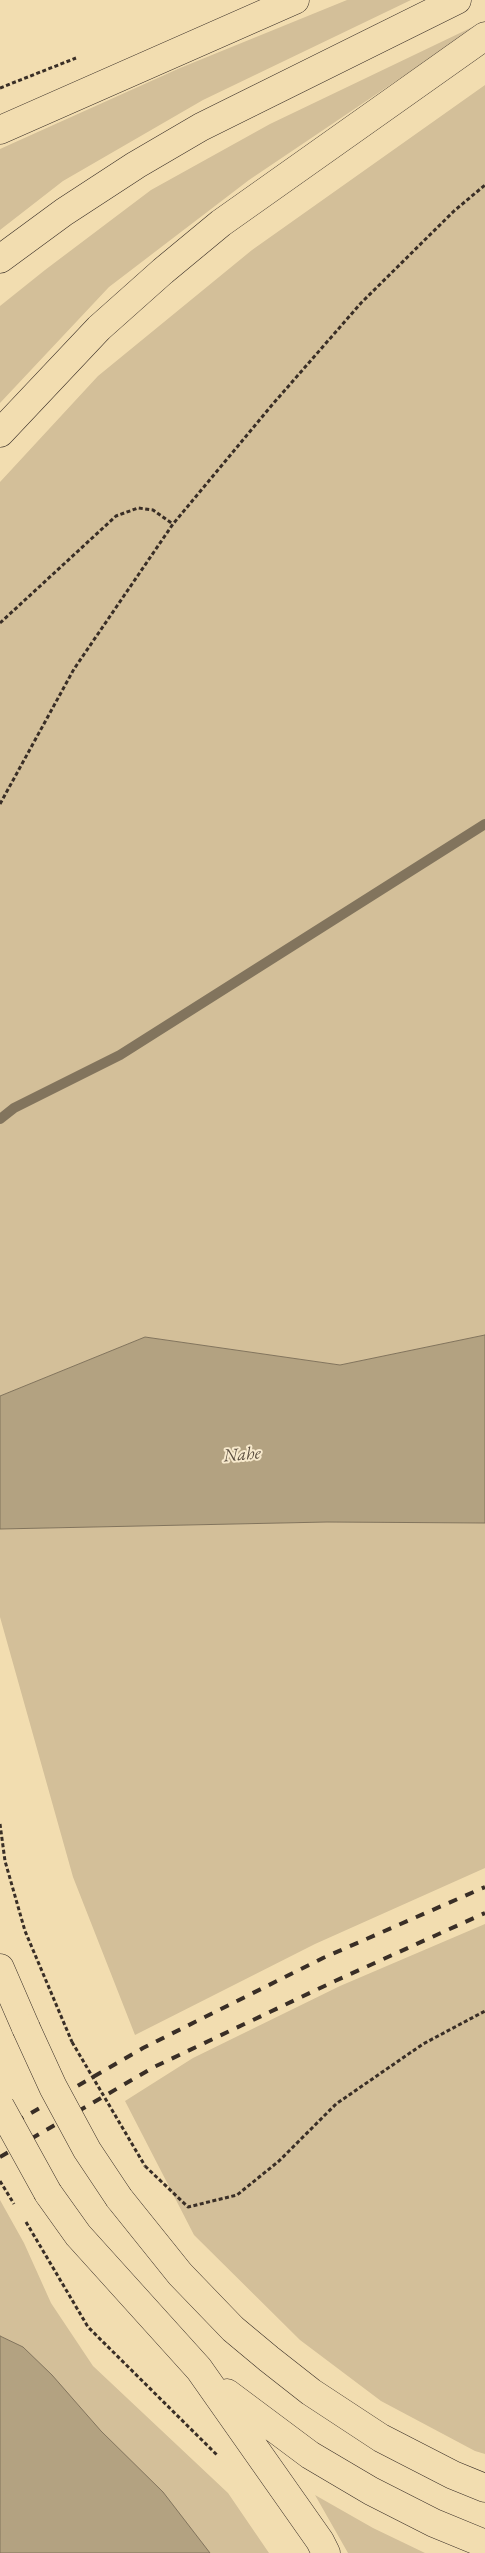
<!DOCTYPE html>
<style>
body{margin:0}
canvas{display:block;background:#f2ddb0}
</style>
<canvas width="485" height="2553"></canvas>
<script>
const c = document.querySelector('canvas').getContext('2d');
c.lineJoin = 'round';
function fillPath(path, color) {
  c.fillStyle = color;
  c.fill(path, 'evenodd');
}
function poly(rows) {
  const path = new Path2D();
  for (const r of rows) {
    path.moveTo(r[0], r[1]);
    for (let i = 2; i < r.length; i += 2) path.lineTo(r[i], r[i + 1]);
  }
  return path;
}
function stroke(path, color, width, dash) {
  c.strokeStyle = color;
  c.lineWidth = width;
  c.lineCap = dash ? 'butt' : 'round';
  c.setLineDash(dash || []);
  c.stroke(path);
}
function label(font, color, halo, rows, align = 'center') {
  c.font = font + ' "EB Garamond",serif';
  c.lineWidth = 4;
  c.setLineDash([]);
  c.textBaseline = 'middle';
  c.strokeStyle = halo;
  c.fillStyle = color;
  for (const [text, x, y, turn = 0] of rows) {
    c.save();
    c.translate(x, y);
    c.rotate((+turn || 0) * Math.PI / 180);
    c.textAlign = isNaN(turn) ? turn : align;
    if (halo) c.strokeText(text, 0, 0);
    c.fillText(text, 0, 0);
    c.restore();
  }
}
const green = poly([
 [347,0,411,0,203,100,63,181,0,230,0,149,180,68],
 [485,21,249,180,109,287,0,403,0,306,45,270,151,190,270,124],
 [485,85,485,1335,340,1365,145,1337,0,1396,0,482,98,376,252,250],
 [327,1522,485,1523,485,1868,315,1944,135,2035,73,1877,0,1617,0,1529],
 [485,1924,485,2454,475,2451,381,2401,300,2340,194,2235,125,2101,193,2058,340,1986],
 [0,2200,24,2243,51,2303,93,2366,228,2493,269,2553,0,2553],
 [315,2495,373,2528,425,2553,348,2553]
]);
const water = poly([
 [485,1335,485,1523,327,1522,0,1529,0,1396,145,1337,340,1365,485,1335],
 [0,2336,23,2347,52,2375,101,2431,163,2492,210,2553,0,2553,0,2336]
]);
const stream = poly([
 [0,1119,14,1108,120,1055,485,824]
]);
const path = poly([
 [0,88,76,58],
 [0,623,116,516,138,508,153,510,173,524],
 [0,804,74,669,173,524,272,405,361,303,454,211,485,185],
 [0,1824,5,1861,25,1931,72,2042],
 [145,2166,188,2207,237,2195,279,2161,336,2104,423,2044,485,2011],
 [0,2181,14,2204],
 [26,2222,88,2327,217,2455]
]);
const trunk = poly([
 [0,130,295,0],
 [0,259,64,212,136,165,201,127,457,0],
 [0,433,99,328,163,271,221,223,485,36],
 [0,1968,26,2028],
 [48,2193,78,2235,199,2369,320,2541,326,2553],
 [119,2198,180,2274,233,2329,269,2359,311,2392,381,2438,453,2475,485,2488],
 [227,2393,310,2455,371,2491,434,2523,485,2544]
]);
const rail = poly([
 [0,2131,143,2048,323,1958,485,1887],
 [0,2157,154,2067,335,1981,485,1913]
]);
const pathBridge = poly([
 [72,2042,145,2166]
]);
const trunkBridge = poly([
 [26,2028,53,2087,87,2150,119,2198],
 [0,2106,48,2193]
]);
const waterNames = [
 ["Nahe",242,1455,-5]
];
fillPath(green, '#d3bf99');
fillPath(water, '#b3a281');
stroke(water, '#82745d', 1);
stroke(stream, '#82745d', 10);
stroke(trunk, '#392e26', 29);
stroke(path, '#392e26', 3, [4, 2.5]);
stroke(trunk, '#f2ddb0', 28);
stroke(rail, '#392e26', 4, [9, 9]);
stroke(trunkBridge, '#392e26', 29, []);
stroke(pathBridge, '#392e26', 3, [4, 2.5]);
stroke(trunkBridge, '#f2ddb0', 28);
label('italic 18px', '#584b3d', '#f7e9cc', waterNames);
</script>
